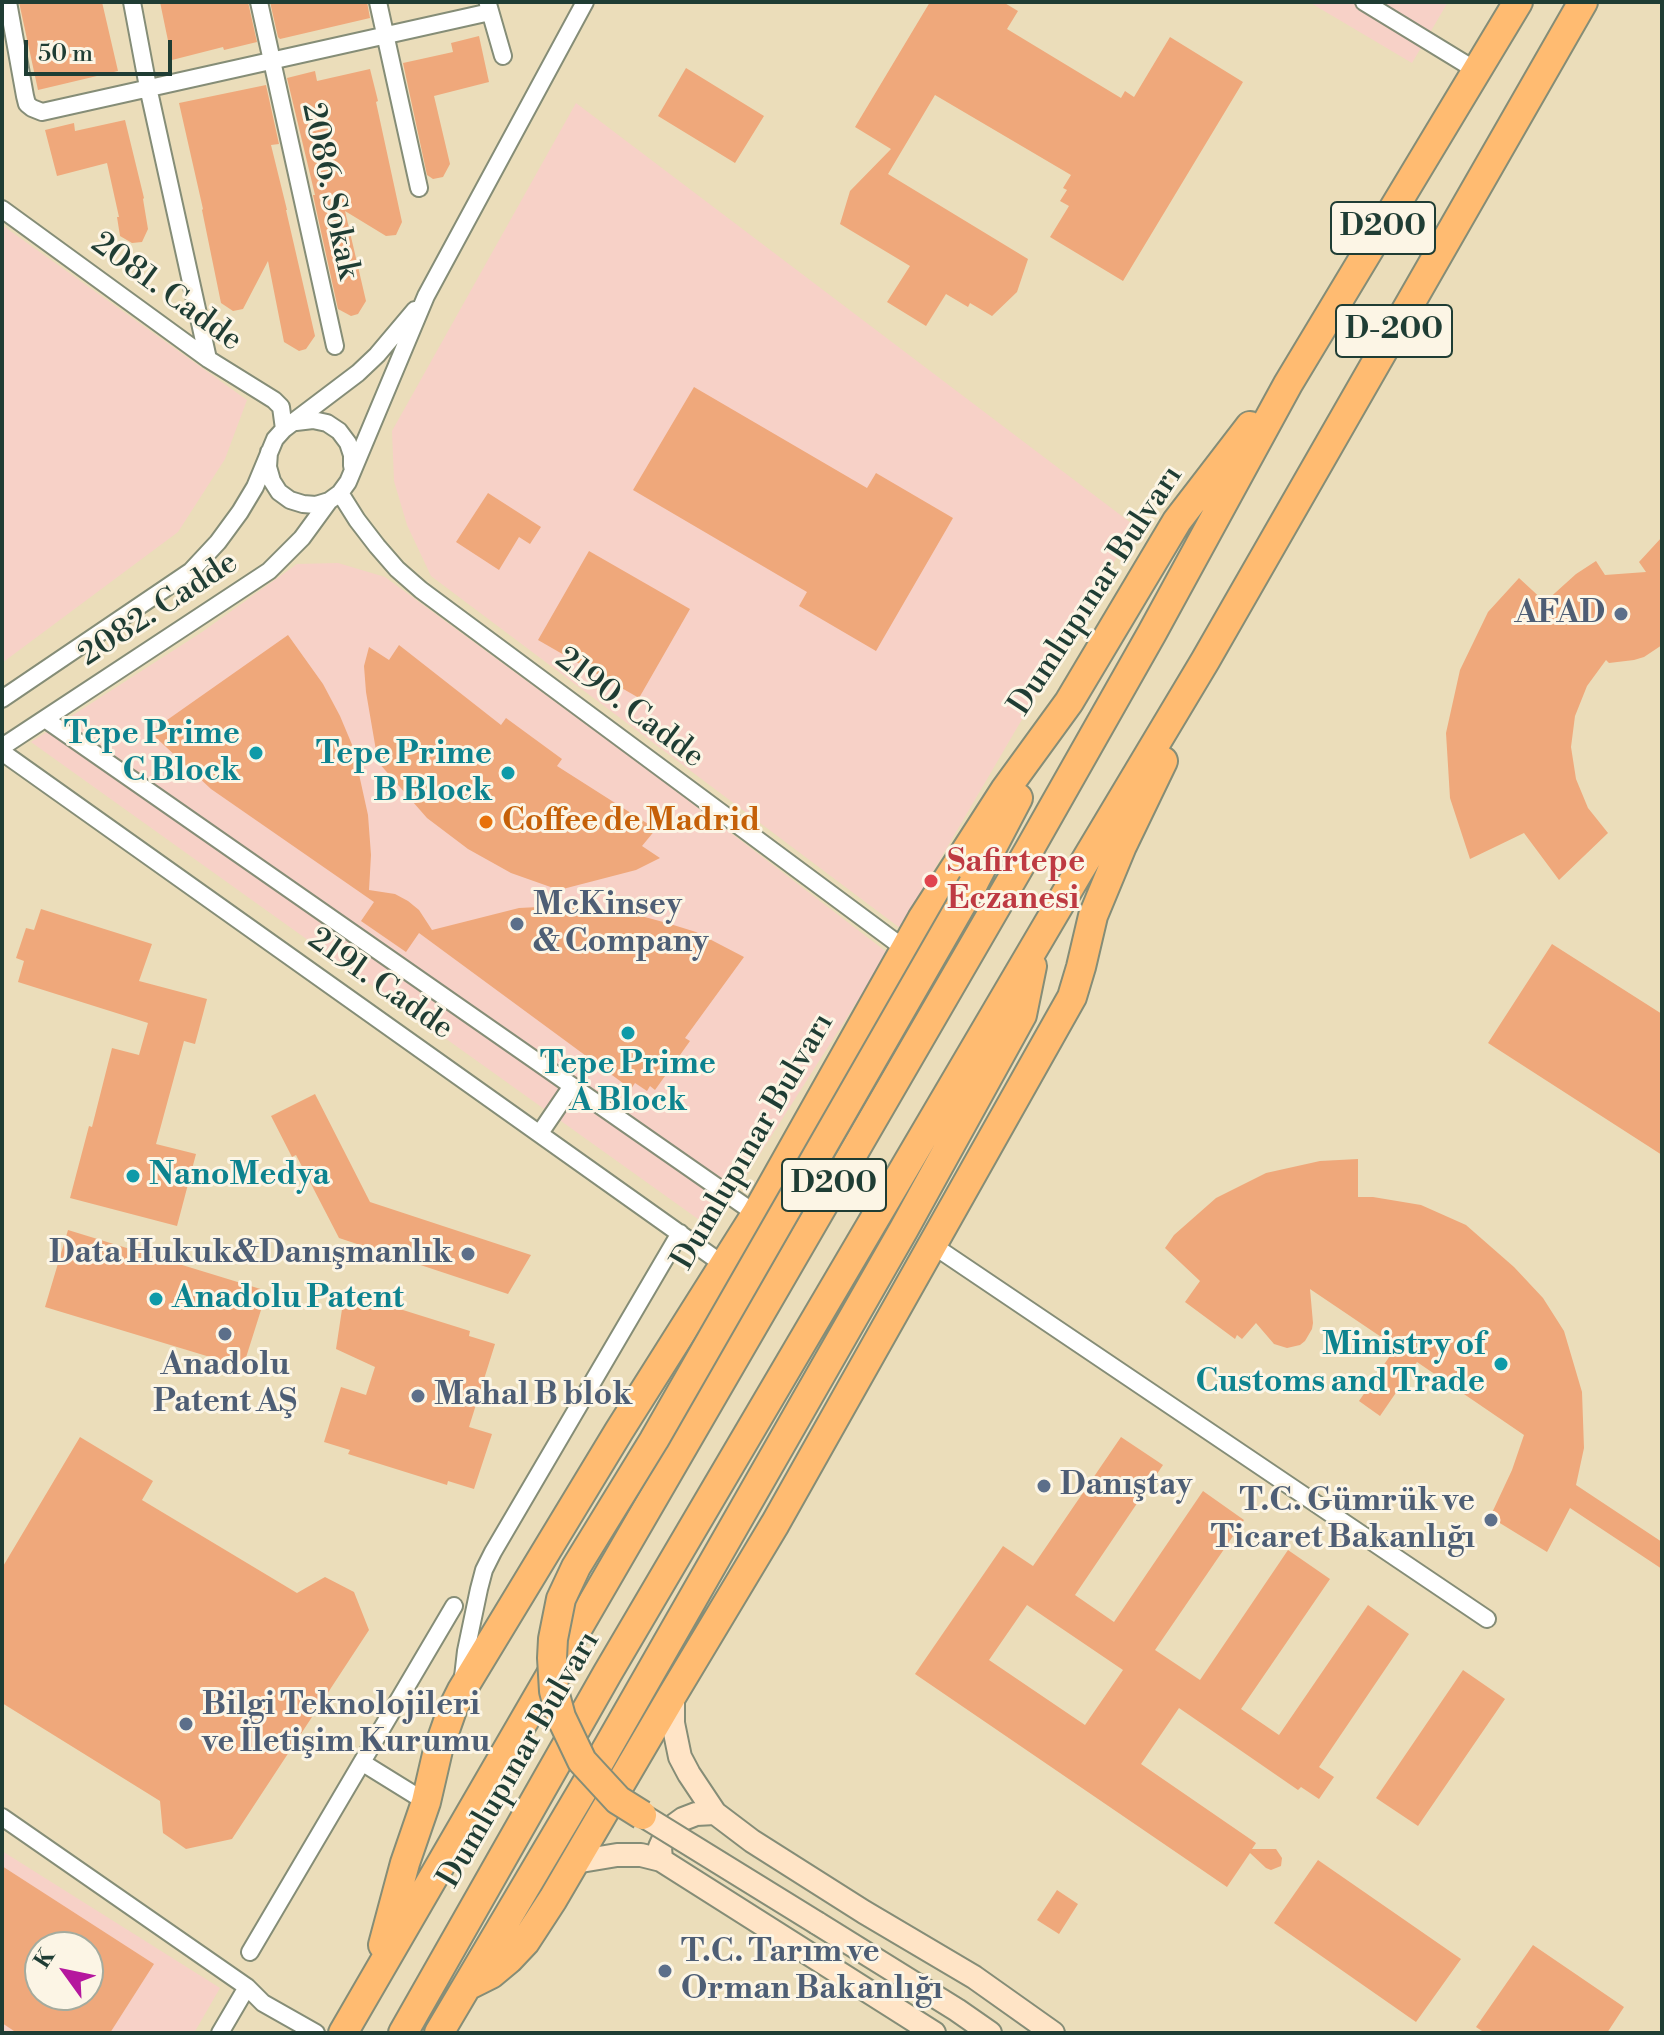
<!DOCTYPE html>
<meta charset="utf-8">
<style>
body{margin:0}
#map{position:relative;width:1664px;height:2035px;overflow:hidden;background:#ebddba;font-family:"Libre Bodoni",serif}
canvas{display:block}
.frame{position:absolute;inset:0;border:4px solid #1f3d34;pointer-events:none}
.north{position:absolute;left:24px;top:1931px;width:80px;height:80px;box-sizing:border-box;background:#fcf5e5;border:2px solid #a4ab9e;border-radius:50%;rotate:303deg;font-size:22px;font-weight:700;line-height:32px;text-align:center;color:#1f3d34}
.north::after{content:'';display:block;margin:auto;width:28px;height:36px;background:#b5179e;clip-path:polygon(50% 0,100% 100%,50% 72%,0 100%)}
.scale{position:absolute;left:24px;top:40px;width:148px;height:36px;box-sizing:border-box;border:4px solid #1f3d34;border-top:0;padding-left:10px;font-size:24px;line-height:28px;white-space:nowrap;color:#1f3d34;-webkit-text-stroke:6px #fcf5e5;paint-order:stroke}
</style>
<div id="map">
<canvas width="1664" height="2035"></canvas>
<div class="frame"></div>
<div class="north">K</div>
<div class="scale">50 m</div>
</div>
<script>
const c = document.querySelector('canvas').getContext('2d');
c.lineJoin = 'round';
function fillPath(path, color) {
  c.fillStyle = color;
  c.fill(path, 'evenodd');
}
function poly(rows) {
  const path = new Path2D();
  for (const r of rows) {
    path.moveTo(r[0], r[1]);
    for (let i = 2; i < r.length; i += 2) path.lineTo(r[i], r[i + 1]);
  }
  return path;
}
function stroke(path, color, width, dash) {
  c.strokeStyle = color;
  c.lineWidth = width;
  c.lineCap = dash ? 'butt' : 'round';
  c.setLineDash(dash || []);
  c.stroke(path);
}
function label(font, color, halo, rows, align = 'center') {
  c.font = font + ' "Libre Bodoni",serif';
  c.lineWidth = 6;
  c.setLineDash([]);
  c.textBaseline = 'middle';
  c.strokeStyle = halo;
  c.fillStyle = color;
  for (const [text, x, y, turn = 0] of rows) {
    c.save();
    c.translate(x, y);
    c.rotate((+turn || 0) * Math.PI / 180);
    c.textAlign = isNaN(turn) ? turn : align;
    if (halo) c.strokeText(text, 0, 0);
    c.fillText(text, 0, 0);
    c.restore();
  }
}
const built = poly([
 [1309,2,1448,2,1412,63],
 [576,103,1135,526,900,928,431,576,407,525,394,481,392,431],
 [2,225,247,400,225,459,178,532,2,663],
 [338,563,385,577,655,775,888,953,712,1229,31,742,202,632,297,564],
 [2,1851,220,1988,194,2033,2,2033],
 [40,1947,88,1947,88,1995,40,1995]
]);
const building = poly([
 [19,2,102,2,118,71,38,90],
 [160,2,248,2,257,42,224,50,223,47,172,60],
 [270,2,367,2,370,18,280,39,278,37],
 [930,2,1003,2,1018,11,1007,29,1121,98,1125,91,1134,97,1170,37,1243,82,1123,281,1050,237,1069,206,1060,201,1067,190,1063,188,1071,175,935,95,888,174,1028,259,1017,292,992,316,970,303,968,307,946,294,926,326,887,302,910,266,840,224,850,191,891,149,855,127],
 [479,36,489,82,434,96,450,164,443,177,433,179,427,175,403,63,453,52,451,43],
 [686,68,764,116,735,163,658,116],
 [370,69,378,101,376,102,402,222,396,235,386,236,345,211,366,301,358,314,351,316,338,309,313,195,315,195,287,78,315,71,317,81],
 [266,85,279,144,271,145,287,210,286,210,315,336,306,349,299,351,284,342,268,261,243,309,233,311,221,303,202,210,203,209,179,103],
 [125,120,144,198,143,199,148,229,142,242,132,243,120,236,117,217,119,217,107,163,57,176,45,130,74,123,75,131],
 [694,387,867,488,876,473,953,518,876,651,799,606,807,592,633,490],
 [488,493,541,527,530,544,519,537,499,570,456,542],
 [1662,537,1662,645,1644,657,1634,660,1609,663,1606,660,1587,686,1575,716,1571,747,1576,779,1588,808,1608,833,1559,880,1524,833,1470,859,1450,798,1446,733,1460,670,1488,612,1519,578,1545,602,1576,574,1596,561,1605,575,1646,572,1639,562],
 [589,551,690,609,639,698,538,640],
 [288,635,323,684,340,716,353,747,368,815,371,855,369,890,395,894,408,901,419,910,432,930,519,908,558,906,641,916,667,923,696,932,744,957,685,1038,690,1041,655,1090,650,1086,647,1091,635,1083,631,1089,419,933,406,952,361,921,374,902,211,789,150,732],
 [399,645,501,725,506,718,562,759,557,766,656,829,642,846,660,858,636,870,559,890,511,873,468,849,427,818,378,762,366,692,364,666,369,647,389,660],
 [41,909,152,944,139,981,207,999,195,1044,184,1041,156,1144,196,1154,177,1226,70,1198,89,1126,92,1127,112,1048,139,1055,148,1023,18,982,24,961,16,958,26,928,34,930],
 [1552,944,1662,1014,1662,1155,1488,1043],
 [315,1094,370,1202,531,1255,508,1294,339,1238,296,1155,292,1157,271,1116],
 [1358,1159,1358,1197,1373,1197,1421,1205,1466,1225,1514,1267,1543,1298,1564,1331,1582,1392,1584,1448,1576,1485,1662,1542,1662,1569,1570,1508,1547,1552,1490,1517,1512,1470,1524,1435,1417,1362,1380,1416,1359,1401,1396,1347,1310,1289,1313,1323,1312,1329,1305,1341,1300,1345,1287,1348,1274,1344,1256,1323,1242,1339,1237,1335,1235,1339,1185,1302,1200,1281,1165,1248,1174,1235,1216,1198,1266,1173,1320,1161],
 [68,1230,267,1291,243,1367,45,1307],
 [344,1296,370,1305,371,1300,470,1331,469,1336,495,1344,469,1427,492,1434,474,1489,448,1481,447,1485,348,1454,350,1450,324,1442,341,1387,366,1395,375,1367,336,1349],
 [80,1437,153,1481,142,1500,297,1593,325,1577,354,1592,369,1630,232,1839,186,1849,163,1833,160,1801,2,1703,2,1568],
 [1121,1437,1163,1465,1075,1595,1114,1622,1203,1491,1244,1520,1155,1650,1200,1680,1288,1550,1330,1579,1241,1709,1279,1735,1368,1605,1409,1634,1319,1767,1334,1777,1319,1799,1301,1787,1298,1790,1179,1708,1141,1764,1256,1843,1252,1849,1276,1849,1282,1858,1281,1866,1271,1870,1266,1868,1250,1853,1227,1887,915,1674,1003,1546,1033,1566],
 [1027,1605,1123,1670,1085,1725,989,1660],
 [1463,1670,1505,1699,1418,1826,1376,1798],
 [1318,1860,1461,1959,1416,2022,1274,1923],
 [2,1866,154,1964,110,2033,17,2033,2,2023],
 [40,1947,88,1947,88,1995,40,1995],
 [1057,1890,1078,1904,1059,1934,1037,1920],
 [1533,1945,1624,2007,1607,2033,1485,2033,1476,2027]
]);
const street = poly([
 [8,2,25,96,27,104,32,108,42,112,490,12],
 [132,2,148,87,208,359],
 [259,2,335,346],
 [378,2,419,188],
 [1364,2,1477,71],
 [488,4,503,56],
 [2,209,208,359,274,400,281,407,284,429],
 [296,422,313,420,327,423,339,431,348,443,352,455,352,466],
 [269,452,268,467,272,481,279,492,290,500,303,504,316,505,329,501,340,493,348,482,426,296,585,2],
 [340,493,357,520,377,546,397,569,421,590,905,949],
 [2,699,191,571,218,542,240,512,255,487,275,439,284,429,358,373,377,355,415,310],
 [45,719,756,1214],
 [2,747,269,571,302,538,329,501],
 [2,752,724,1265],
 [540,1133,572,1086],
 [931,1244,1487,1619],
 [463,1677,466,1651,479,1589,484,1570,493,1552,680,1233],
 [363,1763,426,1802],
 [2,1817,247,1987,263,2003,316,2033],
 [250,1952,454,1606],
 [220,2033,247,1987]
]);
const secondary = poly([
 [673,1694,673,1723,680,1757,689,1774,715,1813,752,1841,864,1912,974,1977,1053,2033],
 [661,1860,660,1847,666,1834,672,1827,683,1819,696,1814,715,1813],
 [575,1862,617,1855,641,1855,661,1860,934,2033],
 [817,1923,957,2010,990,2033]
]);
const highway = poly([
 [973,884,1018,798],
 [383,1945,405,1863,426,1802,438,1750,452,1710,462,1690,619,1431,756,1214,922,919,1005,790,1069,702,1177,521,1250,426],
 [467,1986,491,1974,509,1959,525,1942,553,1899,673,1694,775,1524,1072,997,1081,967,1093,916,1122,846,1163,761],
 [343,2033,1029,850,1152,633,1288,384,1518,2],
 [403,2033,607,1674,1078,873,1205,661,1583,2],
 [439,2033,597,1766,904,1229,1022,1015,1032,966]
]);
const secondaryBridge = poly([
 [642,1815,817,1923]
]);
const highwayBridge = poly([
 [642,1815,618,1800,582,1761,561,1717,554,1691,552,1658,553,1639,561,1599,576,1567,654,1440,973,884]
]);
const markers = [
 [1621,614,8,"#5c6f8a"],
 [256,753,8,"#0f9aa8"],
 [508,773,8,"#0f9aa8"],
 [486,822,8,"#e8710a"],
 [931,881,8,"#e0444e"],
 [517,924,8,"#5c6f8a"],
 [628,1033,8,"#0f9aa8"],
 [133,1176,8,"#0f9aa8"],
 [468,1254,8,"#5c6f8a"],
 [156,1299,8,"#0f9aa8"],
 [225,1334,8,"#5c6f8a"],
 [1501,1364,8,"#0f9aa8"],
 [418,1396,8,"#5c6f8a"],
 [1044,1486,8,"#5c6f8a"],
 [1491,1520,8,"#5c6f8a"],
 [186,1724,8,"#5c6f8a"],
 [665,1971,8,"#5c6f8a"]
];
const shields = [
 [1383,228,104],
 [1394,331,116],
 [834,1185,104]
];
const shieldNames = [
 ["D200",1383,228],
 ["D-200",1394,331],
 ["D200",834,1185]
];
const streetNames = [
 ["2086. Sokak",329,191,78],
 ["2081. Cadde",166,293,36],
 ["Dumlupınar Bulvarı",1097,591,-57],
 ["2082. Cadde",159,610,-33],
 ["2190. Cadde",629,709,37],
 ["2191. Cadde",380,985,35],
 ["Dumlupınar Bulvarı",754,1142,-60],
 ["Dumlupınar Bulvarı",520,1760,-60]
];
const serviceNames = [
 ["AFAD",1605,614,"right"],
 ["McKinsey",533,906],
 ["& Company",533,943],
 ["Data Hukuk&Danışmanlık",452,1254,"right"],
 ["Anadolu",225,1366,"center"],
 ["Patent AŞ",225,1403,"center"],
 ["Mahal B blok",434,1396],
 ["Danıştay",1060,1486],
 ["T.C. Gümrük ve",1475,1502,"right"],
 ["Ticaret Bakanlığı",1475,1539,"right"],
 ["Bilgi Teknolojileri",202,1706],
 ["ve İletişim Kurumu",202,1743],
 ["T.C. Tarım ve",681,1953],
 ["Orman Bakanlığı",681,1990]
];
const cultureNames = [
 ["Tepe Prime",240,735],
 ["C Block",240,772],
 ["Tepe Prime",492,755],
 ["B Block",492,792],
 ["Tepe Prime",628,1065,"center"],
 ["A Block",628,1102,"center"],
 ["NanoMedya",149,1176,"left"],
 ["Anadolu Patent",172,1299,"left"],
 ["Ministry of",1485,1346],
 ["Customs and Trade",1485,1383]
];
const foodNames = [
 ["Coffee de Madrid",502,822]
];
const healthNames = [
 ["Safirtepe",947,863],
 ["Eczanesi",947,900]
];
fillPath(built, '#f7d1c7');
fillPath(building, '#efa87b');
stroke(street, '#858d77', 20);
stroke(secondary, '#858d77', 26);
stroke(highway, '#858d77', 32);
stroke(street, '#fff', 16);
stroke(secondary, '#ffe4c6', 22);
stroke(highway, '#ffbb71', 28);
stroke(secondaryBridge, '#858d77', 26, []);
stroke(highwayBridge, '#858d77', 32, []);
stroke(secondaryBridge, '#ffe4c6', 22);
stroke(highwayBridge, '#ffbb71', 28);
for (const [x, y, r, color] of markers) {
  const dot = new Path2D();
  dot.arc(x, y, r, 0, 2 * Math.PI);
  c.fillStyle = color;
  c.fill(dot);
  stroke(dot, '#fcf5e5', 3);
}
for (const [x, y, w] of shields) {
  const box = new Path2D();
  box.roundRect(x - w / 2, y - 26, w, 52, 6);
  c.fillStyle = '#fcf5e5';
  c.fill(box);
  stroke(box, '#1f3d34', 2);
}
label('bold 30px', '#1f3d34', null, shieldNames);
label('32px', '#1f3d34', '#fcf5e5', streetNames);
label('bold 32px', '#4e5e75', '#fcf5e5', serviceNames, 'left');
label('bold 32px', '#0d838f', '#fcf5e5', cultureNames, 'right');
label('bold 32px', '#c56008', '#fcf5e5', foodNames, 'left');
label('bold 32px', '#be3a42', '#fcf5e5', healthNames, 'left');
</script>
